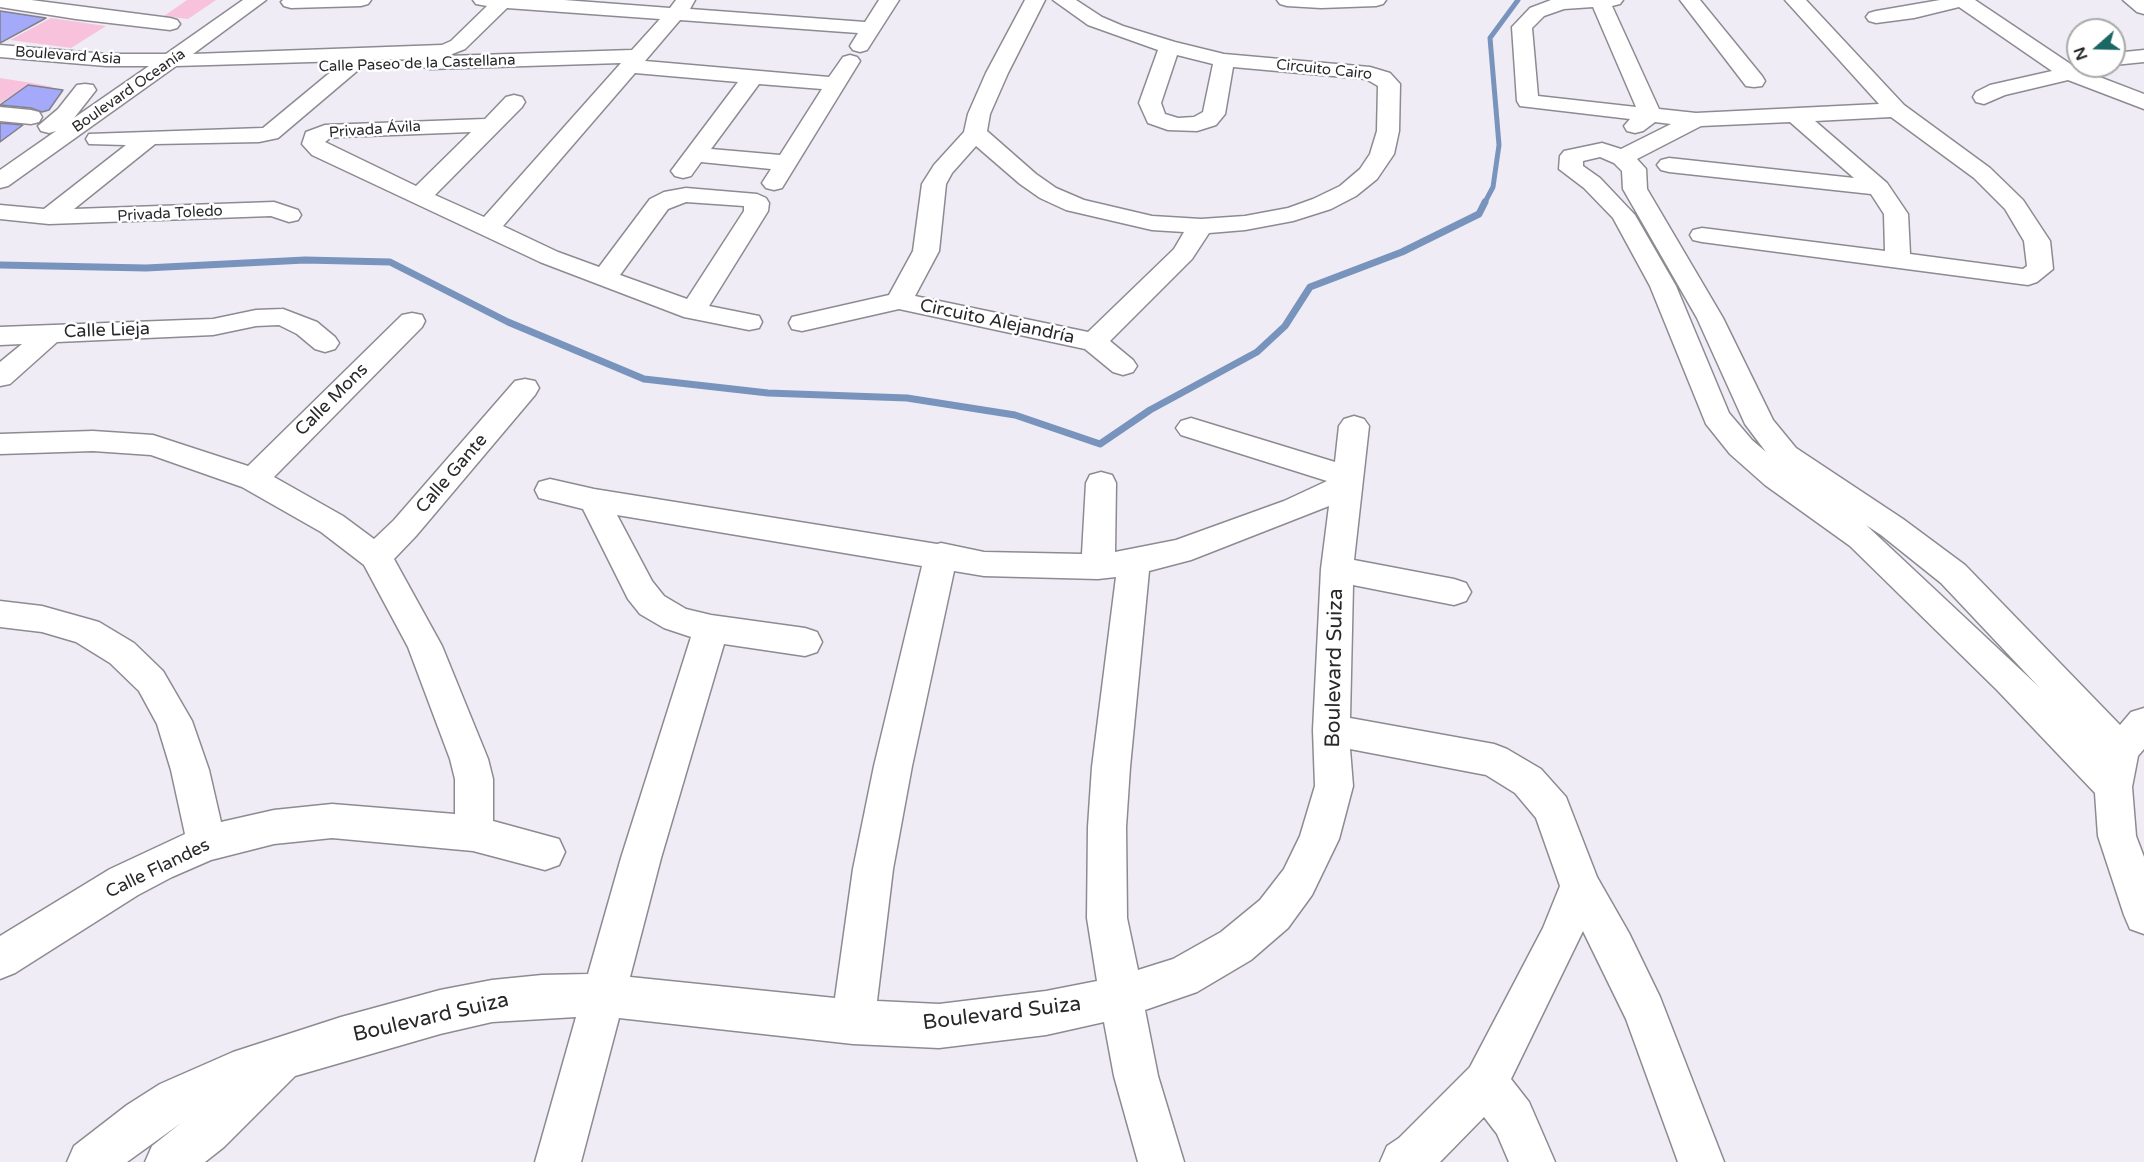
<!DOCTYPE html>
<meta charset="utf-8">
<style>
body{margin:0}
#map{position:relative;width:2144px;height:1162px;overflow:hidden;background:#efecf5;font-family:"Varela Round",sans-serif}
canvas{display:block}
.north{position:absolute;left:2066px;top:18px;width:60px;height:60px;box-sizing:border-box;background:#fff;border:2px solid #a9a9aa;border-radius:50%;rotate:250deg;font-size:16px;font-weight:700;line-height:24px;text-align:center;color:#28272a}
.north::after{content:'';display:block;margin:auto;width:21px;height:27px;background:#1a6764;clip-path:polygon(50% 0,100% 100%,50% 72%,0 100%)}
</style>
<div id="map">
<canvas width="2144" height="1162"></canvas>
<div class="north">N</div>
</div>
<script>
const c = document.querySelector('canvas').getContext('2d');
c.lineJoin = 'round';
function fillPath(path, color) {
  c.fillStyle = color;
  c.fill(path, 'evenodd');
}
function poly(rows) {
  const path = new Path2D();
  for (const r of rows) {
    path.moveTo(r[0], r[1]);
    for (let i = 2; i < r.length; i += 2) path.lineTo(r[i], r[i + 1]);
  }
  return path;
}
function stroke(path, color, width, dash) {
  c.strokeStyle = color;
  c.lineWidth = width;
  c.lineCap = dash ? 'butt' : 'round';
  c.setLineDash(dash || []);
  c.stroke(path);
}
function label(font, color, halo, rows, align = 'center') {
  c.font = font + ' "Varela Round",sans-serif';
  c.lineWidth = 5;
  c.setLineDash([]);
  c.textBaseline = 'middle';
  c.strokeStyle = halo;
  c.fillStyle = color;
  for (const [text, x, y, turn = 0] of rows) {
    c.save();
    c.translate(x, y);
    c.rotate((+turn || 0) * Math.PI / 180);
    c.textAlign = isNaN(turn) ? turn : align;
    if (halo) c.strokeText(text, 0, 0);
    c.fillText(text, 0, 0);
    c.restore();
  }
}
const green = poly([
 [187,0,216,0,188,19,164,16],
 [51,18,106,26,71,48,10,40],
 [0,78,32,83,53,87,50,88,28,85,0,103]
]);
const streamFar1 = poly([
 [1484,204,1493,187,1499,145,1490,38,1518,0]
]);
const stream = poly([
 [0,265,146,268,305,260,390,262,508,322,644,379,768,393,907,398,1015,415,1100,444,1150,410,1257,352,1285,326,1310,287,1402,252,1479,214,1485,202]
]);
const building = poly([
 [0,11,46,18,0,43,0,11],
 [28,85,63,90,49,110,42,112,31,108,0,105,28,85],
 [0,123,23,125,0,142,0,123]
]);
const minor = poly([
 [0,0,31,0,170,18,177,20,180,24,177,28,170,30,76,19,0,7,0,0],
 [243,0,266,0,193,54,442,45,451,41,487,6,476,4,473,0,564,0,670,8,676,0,695,0,690,9,865,22,879,0,899,0,867,50,860,52,853,50,850,46,858,33,680,20,645,61,829,77,843,57,850,55,857,57,860,61,782,188,774,190,766,188,762,183,771,169,701,162,691,176,683,178,675,176,671,171,738,82,635,73,503,226,558,252,599,267,650,199,664,192,686,188,757,194,766,198,769,203,768,211,709,306,759,316,762,322,759,328,749,330,684,317,540,262,312,155,302,144,306,132,325,125,485,119,506,97,514,95,522,97,525,102,522,107,435,195,484,217,621,63,430,69,423,67,420,63,423,59,370,60,278,138,259,142,155,144,74,209,274,202,298,210,301,215,298,220,289,222,271,216,49,224,0,219,0,205,44,209,126,145,89,144,86,139,89,134,263,128,344,61,176,66,8,186,0,188,0,170,56,131,49,133,41,131,38,126,58,109,77,85,85,84,93,85,96,90,74,118,149,66,106,66,0,57,0,45,106,54,166,54,243,0],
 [507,8,660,19,632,50,447,56,465,49,507,8],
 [759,84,822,89,780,155,711,149,759,84],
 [471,132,416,186,325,142,330,138,340,137,471,132],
 [686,202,744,206,744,211,687,299,620,275,668,209,686,202],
 [283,0,371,0,368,4,361,6,291,8,284,6,281,2,283,0],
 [1025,0,1045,0,1008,73,990,114,987,131,1036,174,1056,188,1084,200,1152,216,1201,219,1245,216,1288,208,1313,199,1340,186,1360,169,1370,154,1377,131,1378,86,1366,79,1233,67,1225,114,1216,125,1197,131,1168,130,1148,123,1139,103,1158,50,1088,25,1053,0,1076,0,1102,17,1123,26,1175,42,1224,54,1370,67,1390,73,1400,84,1399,131,1394,154,1377,179,1356,196,1331,209,1293,221,1245,230,1209,233,1192,259,1110,341,1133,360,1137,366,1133,372,1123,375,1113,372,1085,349,899,309,802,331,792,329,789,323,792,317,889,295,913,251,922,184,934,165,964,132,968,114,986,73,1025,0],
 [1177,55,1213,64,1203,112,1194,117,1178,118,1165,114,1161,103,1177,55],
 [976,146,1020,184,1040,198,1066,210,1152,230,1184,232,1174,249,1088,332,915,296,939,251,946,184,952,173,976,146],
 [1277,0,1386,0,1383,4,1376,6,1321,8,1287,6,1280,4,1277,0],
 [1551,0,1623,0,1620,4,1612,6,1659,109,1696,113,1879,104,1785,0,1806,0,1904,105,1990,168,2023,200,2050,241,2053,269,2037,282,2028,285,1702,242,1693,240,1690,235,1693,230,1702,228,1885,251,1884,214,1871,194,1669,172,1661,170,1657,165,1661,160,1669,158,1854,178,1790,122,1701,126,1637,159,1646,169,1647,189,1723,318,1773,420,1796,448,1903,519,1965,565,2120,725,2131,712,2144,708,2144,749,2138,756,2132,787,2136,836,2144,857,2144,934,2130,929,2124,915,2098,836,2095,793,1997,690,1850,546,1765,485,1730,454,1706,424,1650,286,1613,218,1584,188,1559,169,1560,156,1564,151,1602,143,1621,149,1671,124,1655,122,1643,131,1635,133,1627,131,1624,126,1630,119,1520,106,1517,101,1512,27,1530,8,1551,0],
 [1593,7,1636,107,1538,96,1532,28,1544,16,1564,9,1593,7],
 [1891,117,1974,178,2005,209,2024,241,2027,266,2023,269,1910,254,1908,214,1887,183,1815,121,1891,117],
 [1600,157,1614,163,1622,171,1623,189,1697,318,1745,424,1766,452,1752,440,1729,413,1676,286,1635,215,1600,178,1583,166,1583,161,1600,157],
 [1866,525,1881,535,1941,583,2039,687,1866,525],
 [1680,0,1700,0,1762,76,1765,81,1762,86,1754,87,1746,86,1680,0],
 [1940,0,1975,0,2072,65,2078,63,2078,66,2089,66,2092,69,2089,73,2144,94,2144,109,2068,80,2005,95,1984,104,1976,102,1973,97,1976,92,1990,85,2052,71,1959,7,1914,18,1876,23,1869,21,1866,17,1869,13,1876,11,1940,0],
 [2123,0,2144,0,2144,14,2137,12,2123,0],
 [2144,50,2144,62,2114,65,2114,53,2144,50],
 [0,107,31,110,39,112,42,117,39,122,31,124,0,121,0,107],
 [283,309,317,322,335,337,339,343,335,349,325,352,315,349,297,334,279,325,256,326,213,335,57,342,10,384,0,386,0,362,22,344,0,345,0,327,213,319,256,310,283,309],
 [412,313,422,315,425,321,422,327,274,477,343,516,374,539,394,520,515,381,525,379,535,381,539,388,535,395,416,536,394,559,442,646,488,759,493,779,493,821,559,839,565,852,559,865,545,870,473,851,332,838,274,844,211,860,172,877,138,895,15,973,0,979,0,936,110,869,185,834,171,770,157,724,139,691,110,663,76,642,42,632,0,627,0,601,42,606,99,622,134,643,163,671,192,721,209,770,221,822,274,810,332,804,455,814,455,779,450,759,408,647,364,565,321,532,242,487,151,455,93,451,0,454,0,434,93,431,153,435,248,466,402,315,412,313],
 [1354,416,1364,419,1369,426,1354,560,1454,579,1466,583,1471,592,1466,601,1454,605,1353,585,1350,718,1494,744,1507,749,1541,769,1566,797,1597,877,1629,933,1660,997,1724,1162,1678,1162,1626,1019,1583,931,1511,1079,1529,1102,1555,1162,1509,1162,1497,1134,1484,1117,1440,1162,1380,1162,1387,1146,1399,1138,1470,1067,1543,928,1560,886,1536,818,1515,793,1486,775,1350,749,1353,786,1339,839,1312,895,1288,928,1251,960,1197,992,1145,1010,1158,1076,1184,1162,1138,1162,1114,1076,1104,1022,1046,1035,939,1048,853,1044,619,1018,581,1162,535,1162,576,1017,492,1022,440,1034,295,1076,224,1147,205,1162,145,1162,152,1146,181,1123,127,1162,67,1162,74,1146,127,1105,160,1084,233,1052,341,1017,440,990,492,980,542,975,588,974,621,858,691,637,664,628,640,614,628,599,583,509,539,498,535,490,539,482,550,479,594,489,937,544,941,543,984,552,1082,554,1086,483,1090,475,1101,472,1112,475,1116,483,1115,552,1176,540,1284,501,1327,481,1181,435,1176,428,1181,421,1191,418,1335,462,1339,426,1344,419,1354,416],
 [1329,506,1321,569,1313,730,1315,786,1300,836,1284,869,1260,900,1221,932,1173,959,1138,970,1127,918,1126,827,1130,767,1149,571,1191,560,1329,506],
 [617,515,922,566,874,766,853,869,835,998,630,977,661,858,724,644,805,656,817,652,822,642,817,632,805,628,711,615,686,609,664,596,652,581,617,515],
 [954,571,984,576,1098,579,1116,577,1092,767,1088,827,1087,918,1097,981,1046,991,939,1004,877,1001,893,869,912,766,954,571]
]);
const farStreetnames = [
 ["Boulevard Asia",68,56,4],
 ["Calle Paseo de la Castellana",417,64,-2],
 ["Circuito Cairo",1324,70,6],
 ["Boulevard Oceanía",129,91,-35],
 ["Privada Ávila",375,130,-4],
 ["Privada Toledo",170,214,-3]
];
const streetNames = [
 ["Circuito Alejandría",997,322,12],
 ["Calle Lieja",107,331,-2],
 ["Calle Mons",332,400,-45],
 ["Calle Gante",452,474,-49],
 ["Calle Flandes",158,869,-26]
];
const nearStreetnames = [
 ["Boulevard Suiza",1335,668,-89],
 ["Boulevard Suiza",1002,1014,-7],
 ["Boulevard Suiza",431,1018,-13]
];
fillPath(green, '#f8c2dc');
stroke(streamFar1, '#7894bc', 5);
stroke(stream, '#7894bc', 7);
fillPath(building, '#a4a9f9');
stroke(building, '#808189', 1.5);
stroke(minor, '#8e8a92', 3);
fillPath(minor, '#fff');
label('15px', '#28272a', '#fff', farStreetnames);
label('18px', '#28272a', '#fff', streetNames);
label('21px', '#28272a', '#fff', nearStreetnames);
</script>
